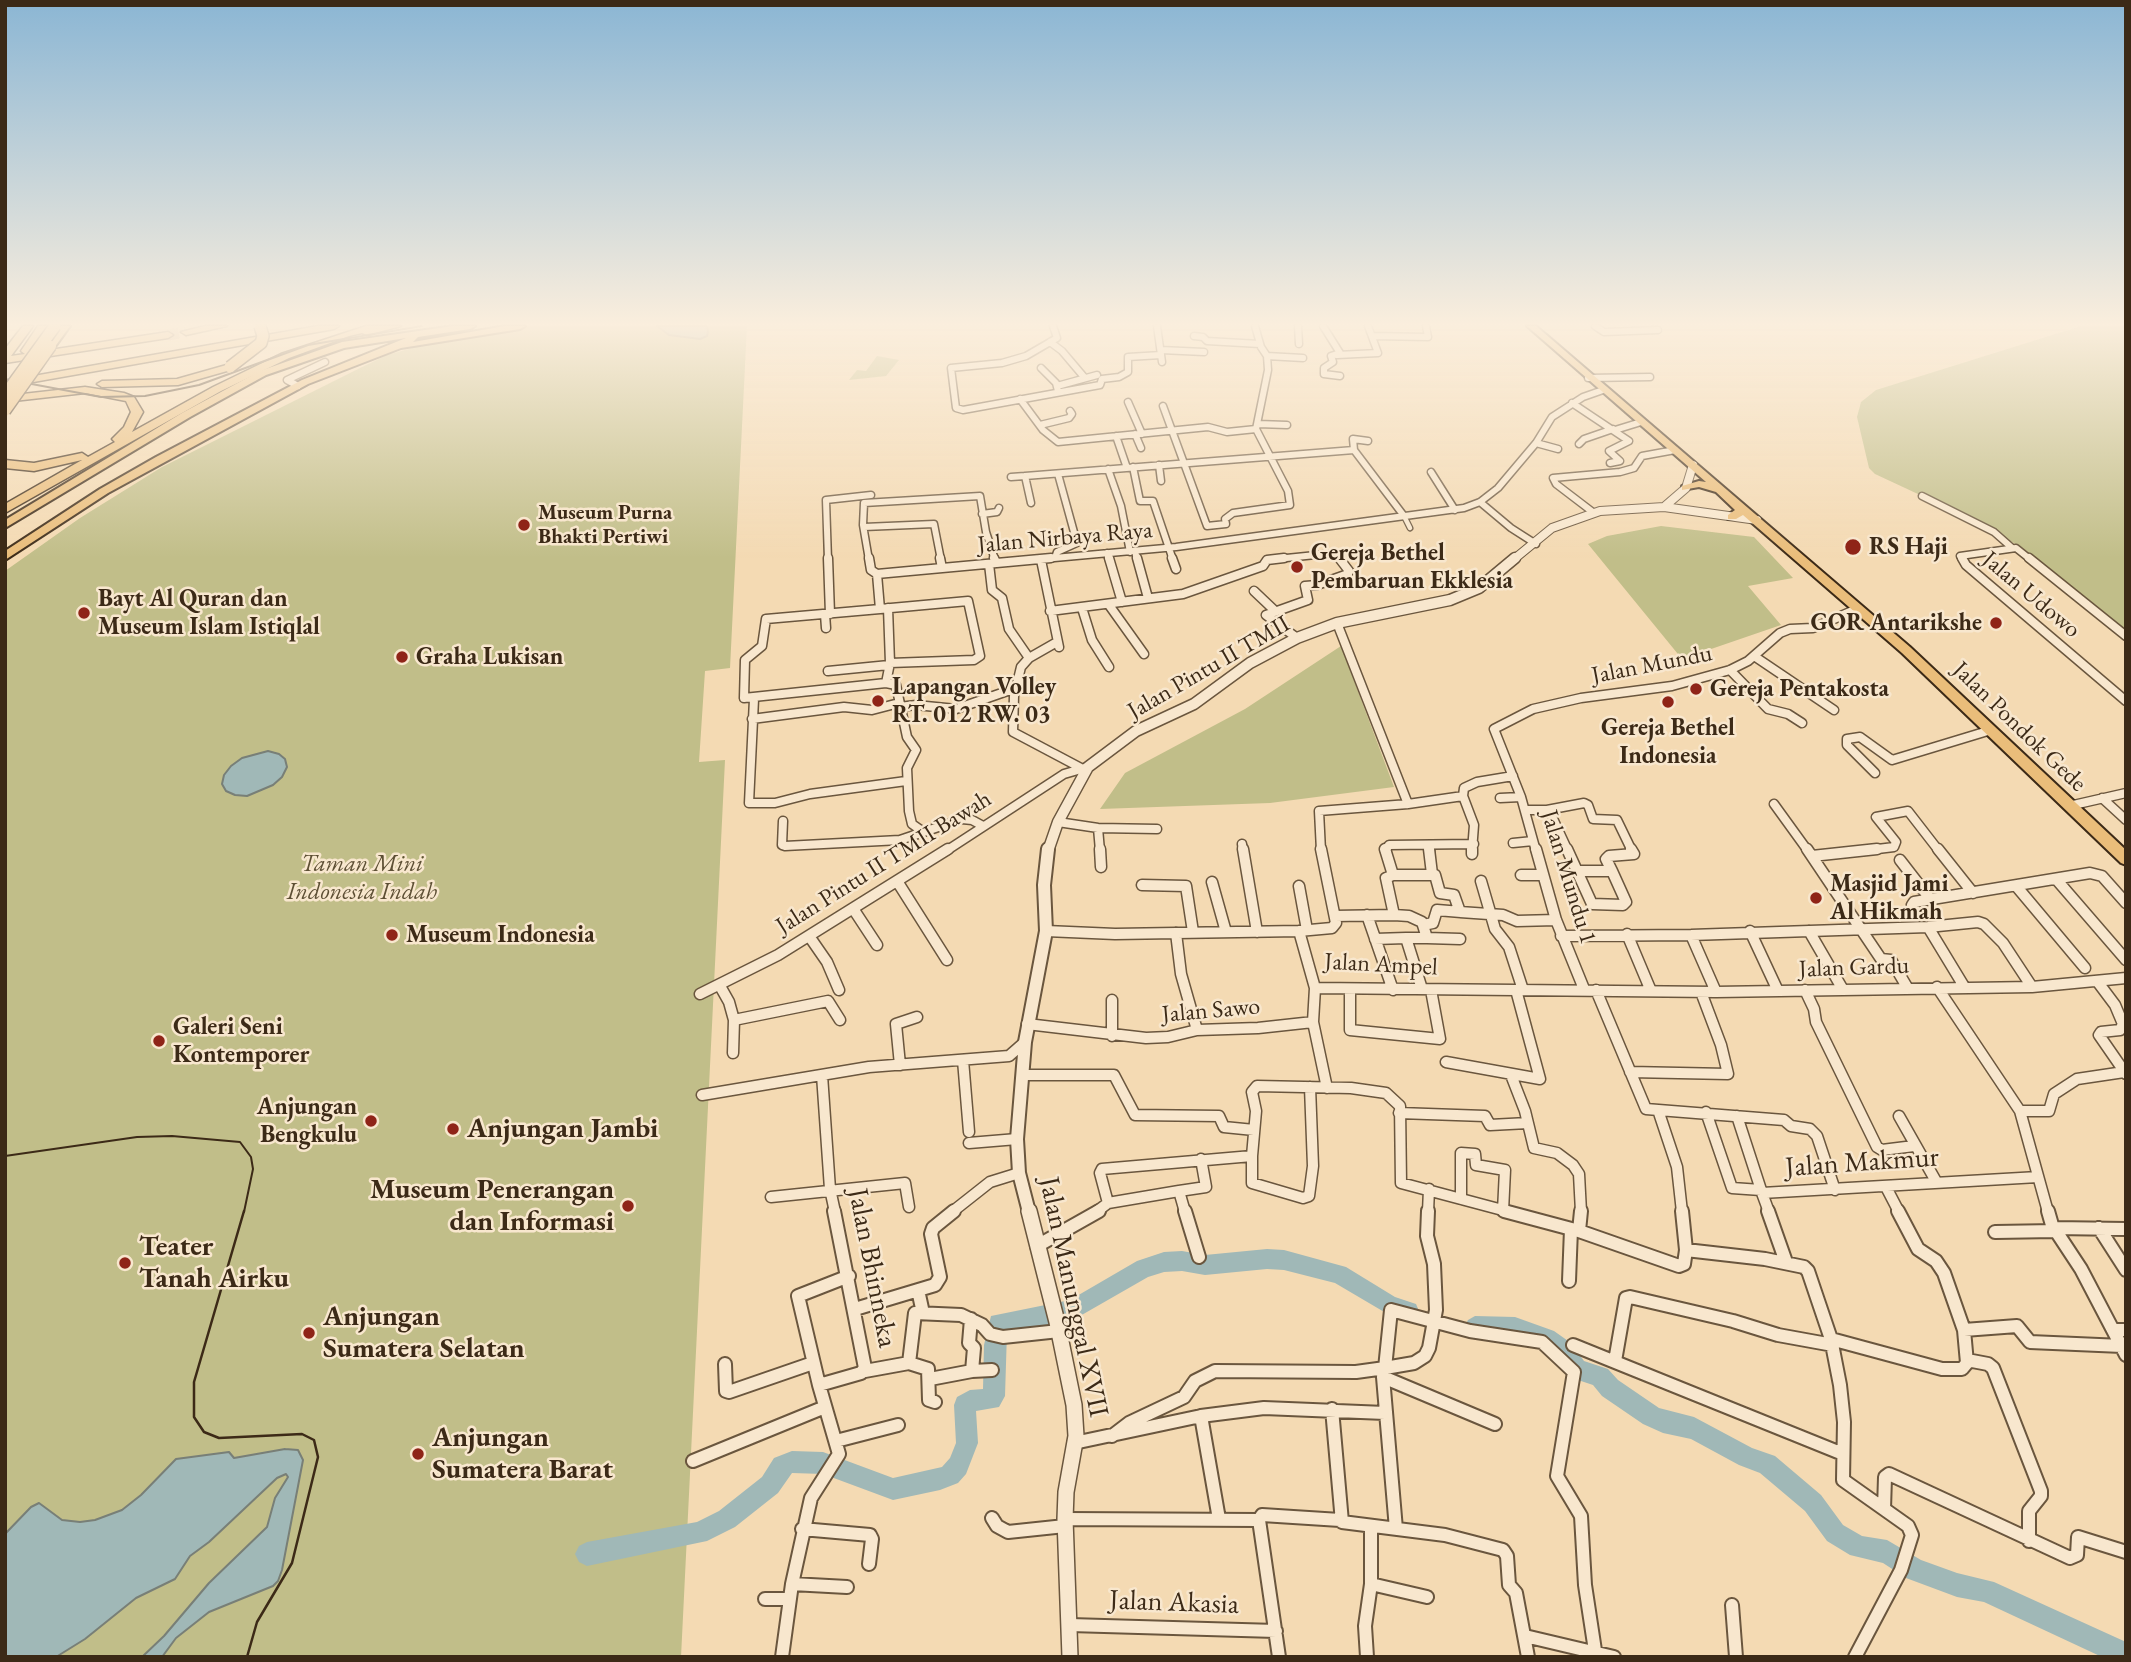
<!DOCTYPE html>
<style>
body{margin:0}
#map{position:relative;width:2131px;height:1662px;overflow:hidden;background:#f4dab3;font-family:"EB Garamond",serif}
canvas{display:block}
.frame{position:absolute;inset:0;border:7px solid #3c2a17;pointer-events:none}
</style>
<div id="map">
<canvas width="2131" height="1662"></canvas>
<div class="frame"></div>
</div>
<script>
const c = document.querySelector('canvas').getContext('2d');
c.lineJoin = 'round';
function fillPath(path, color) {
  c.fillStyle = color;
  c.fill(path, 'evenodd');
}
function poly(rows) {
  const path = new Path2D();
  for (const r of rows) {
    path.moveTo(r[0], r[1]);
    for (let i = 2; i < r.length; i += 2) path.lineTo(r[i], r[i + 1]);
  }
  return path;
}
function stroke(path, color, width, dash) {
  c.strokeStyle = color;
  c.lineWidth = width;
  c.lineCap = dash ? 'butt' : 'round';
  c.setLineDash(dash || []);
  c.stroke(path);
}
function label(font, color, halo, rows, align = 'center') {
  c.font = font + ' "EB Garamond",serif';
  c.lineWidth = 5;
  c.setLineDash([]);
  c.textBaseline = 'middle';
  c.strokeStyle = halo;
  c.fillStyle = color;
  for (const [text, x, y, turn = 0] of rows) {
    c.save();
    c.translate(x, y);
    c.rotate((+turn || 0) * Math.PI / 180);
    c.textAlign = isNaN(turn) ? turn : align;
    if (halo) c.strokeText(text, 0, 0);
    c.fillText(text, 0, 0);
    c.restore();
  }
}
const green = poly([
 [526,326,747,326,730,668,705,671,699,762,725,760,681,1657,5,1657,5,571,80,518,162,467,360,368,387,355,412,348],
 [2081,326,2126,326,2126,631,2024,549,1978,522,1875,474,1869,468,1857,417,1861,402,1876,390],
 [877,356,899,360,886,376,849,380,857,370,866,371],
 [1661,526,1754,537,1793,578,1748,586,1781,625,1682,659,1588,544,1607,536],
 [1341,646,1394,787,1270,803,1100,809,1125,773,1245,709]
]);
const water = poly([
 [657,326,707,326,708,331,707,336,700,339,669,335,657,326],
 [268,751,279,754,285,759,287,767,282,777,273,785,247,796,235,795,226,791,222,784,224,775,231,766,242,758,268,751],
 [285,1449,298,1450,303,1460,282,1570,278,1581,273,1586,209,1612,176,1638,162,1657,142,1657,164,1636,209,1583,267,1527,275,1498,288,1477,286,1474,277,1478,209,1542,190,1556,175,1579,136,1598,85,1639,56,1657,5,1657,5,1534,31,1507,39,1503,62,1520,80,1522,95,1520,122,1510,141,1495,176,1459,229,1452,234,1458,285,1449]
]);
const river = poly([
 [1267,1249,1284,1250,1346,1267,1395,1297,1416,1304,1419,1311,1416,1318,1409,1321,1391,1316,1335,1283,1284,1270,1267,1269,1205,1275,1182,1271,1164,1272,1148,1277,1073,1320,1007,1332,1005,1396,999,1407,976,1411,978,1443,966,1474,958,1483,940,1490,893,1500,823,1474,792,1473,778,1493,735,1527,707,1541,587,1566,579,1562,575,1554,579,1546,587,1542,697,1522,719,1511,762,1477,774,1458,792,1451,823,1452,893,1478,942,1467,950,1458,956,1443,954,1405,957,1397,970,1390,983,1389,984,1345,991,1316,1070,1300,1137,1261,1164,1252,1182,1251,1205,1255,1267,1249],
 [1475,1316,1515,1317,1554,1331,1571,1343,1584,1361,1608,1369,1618,1380,1659,1408,1694,1417,1752,1448,1775,1456,1821,1495,1843,1525,1862,1536,1887,1540,1921,1560,1957,1573,1994,1582,2126,1642,2126,1657,2102,1657,1984,1602,1957,1597,1906,1578,1883,1563,1850,1555,1827,1541,1805,1511,1760,1473,1739,1465,1691,1439,1663,1433,1643,1424,1602,1396,1593,1385,1569,1377,1555,1359,1540,1347,1515,1339,1475,1338,1468,1334,1464,1327,1468,1320,1475,1316]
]);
const motorwayTunnel = poly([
 [168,335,186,332]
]);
const pedestrian = poly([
 [1404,516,1410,528]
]);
const minorFar3 = poly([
 [1053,326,1057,338,1026,356,1002,363,951,368,956,408,963,410,1100,385,1102,379,1119,377,1128,372,1128,357,1161,355],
 [1157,326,1162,362],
 [1255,326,1261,347,1267,356,1268,370,1256,429],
 [1298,326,1299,344],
 [1323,326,1340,353,1331,356,1333,362,1324,368,1324,374,1340,376],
 [1595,326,1604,332,1658,330],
 [1194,336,1203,337,1207,341,1260,344],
 [1372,336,1428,337,1426,326],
 [1050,342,1062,351,1084,377],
 [1161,350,1204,352],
 [1337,355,1378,353,1368,326],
 [1267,356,1303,358],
 [1041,368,1056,383,1058,391],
 [1588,378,1650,377],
 [298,386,287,380,325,362],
 [1057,386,1097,375],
 [1020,399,1043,430,1058,442,1208,427,1227,432,1256,429],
 [1128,402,1142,434],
 [1572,403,1629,441,1609,451,1620,461,1610,463],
 [1163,406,1207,526,1226,524,1225,519,1233,513,1290,505,1288,491,1256,429],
 [1258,424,1287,425],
 [1040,425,1069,418,1072,414,1070,411],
 [1615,430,1641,422],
 [1135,434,1141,448],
 [1116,436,1127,468],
 [1536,443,1558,449],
 [1579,444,1584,439,1613,429],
 [1354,450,1353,439,1368,441],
 [1159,465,1161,481],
 [1133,467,1140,501,1153,501,1173,560],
 [1108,469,1121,506,1130,552],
 [1431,472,1455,510],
 [1011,477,1025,476],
 [1922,496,1994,532,2011,547],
 [1480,502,1511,528,1536,544],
 [1031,503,1025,476,1354,450,1404,516],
 [1594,513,1556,484,1553,478,1620,472,1634,468,1642,456,1675,450],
 [982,514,997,512,999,508],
 [864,527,934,524,941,560],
 [1135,551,1137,560],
 [1107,553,1109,560],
 [1055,558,1057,552,1077,543,1058,474],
 [828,560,826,500,871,495],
 [869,560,863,525,864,503,980,496,986,532,995,560],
 [1032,560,1176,547,1464,508,1480,502,1498,488,1536,443,1552,417,1583,397,1603,390],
 [1267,560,1335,553,1340,560],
 [1963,560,1960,556,2016,548,2031,560]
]);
const minorFar2 = poly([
 [828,558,830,614],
 [869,558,871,570,877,574],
 [940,558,942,568],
 [994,558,996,563],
 [1109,558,1122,602],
 [1137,558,1148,598],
 [1172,558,1176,569],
 [1962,558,1966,565,2126,701],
 [2029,558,2126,636],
 [1041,560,1059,647],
 [989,564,992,590,1002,598,1009,629,1029,658],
 [1254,591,1274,610],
 [1109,605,1144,654],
 [1082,608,1092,640,1109,667],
 [880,609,968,601,980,656,974,660,890,663],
 [1050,611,1183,594,1263,566,1267,560,1284,558],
 [825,614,826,628],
 [1337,623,1408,804],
 [1297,638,1266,615,1308,600,1305,586,1317,585,1348,574,1349,571,1339,558],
 [1057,642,1029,658,1021,667,1014,696,1013,732,1081,768],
 [1754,656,1834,710],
 [1730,670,1768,709,1788,714,1802,723],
 [828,671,889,665],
 [886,683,890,663,888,608],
 [754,699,749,803,775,803,810,794,906,781],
 [899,707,916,705,956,709,1016,688],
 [752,719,844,707,872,710,899,703],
 [1875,773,1847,745,1847,739,1860,737,1892,760,1991,730],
 [1500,798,1521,797],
 [2102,798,2126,820],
 [1774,804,1808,851],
 [2069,806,2126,793],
 [1525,810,1547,810,1584,803,1588,805,1593,819,1617,820,1632,851],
 [1549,810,1568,851],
 [783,821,782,845,785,846,900,840,962,819,972,820,983,826],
 [1058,822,1098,828,1157,829],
 [1098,828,1100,851],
 [922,831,912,824,909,811,907,768,916,750,907,737,896,685,886,683,744,698,745,660,762,646,766,619,880,609,877,574,1051,558],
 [1513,843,1533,841],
 [1242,844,1243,851],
 [1429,845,1430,851],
 [946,851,1064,774,1088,767],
 [1321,851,1319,811,1408,804,1463,796],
 [1385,851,1389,845,1474,844],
 [1472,851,1474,825,1463,796,1464,788,1477,782,1513,776],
 [1536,851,1521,797,1494,729,1533,709,1581,698,1672,686,1730,670,1748,661,1780,633,1790,629,1813,628,1857,609],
 [1861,851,1894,847,1896,842,1876,817,1908,811,1939,851]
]);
const minorFar1 = poly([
 [1100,849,1101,867],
 [1243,849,1257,932],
 [1385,849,1393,875,1435,875,1440,893,1454,895,1460,912,1503,915,1517,921,1556,920],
 [1429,849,1432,874],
 [1536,849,1556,920,1584,989],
 [1567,849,1577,871],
 [1807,849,1881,959,1891,960,1907,987],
 [1938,849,1973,893],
 [1472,854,1472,849],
 [1812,856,1877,849],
 [1900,860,1931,900],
 [1577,871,1612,871,1626,902,1623,905,1592,904,1577,871],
 [1612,871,1606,859,1609,856,1634,854,1631,849],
 [1521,875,1542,875],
 [2056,879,2126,960],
 [897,881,947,960],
 [1481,881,1495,929,1509,947,1523,990],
 [1212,882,1226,932],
 [1142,885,1186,886,1193,932],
 [1299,886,1307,930],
 [2017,887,2085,968],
 [854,910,877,945],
 [1917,913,1912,905,1914,902,2090,873,2102,876,2126,903],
 [1367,915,1393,990],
 [1394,915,1409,916,1422,922,1427,938,1406,938,1422,989],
 [1335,916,1394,915,1386,878,1393,875],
 [1423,925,1433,923,1437,910,1461,912],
 [1928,927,1965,988],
 [1046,931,1115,934,1299,931,1315,988,1313,1022,1327,1088],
 [1299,931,1332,928,1336,923,1321,849],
 [1750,931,1778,991],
 [1809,931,1842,988],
 [1176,933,1181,974,1197,1030],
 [1627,934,1651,991],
 [1691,935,1716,992],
 [809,936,827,962,839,990],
 [1561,936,1691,935,1928,927,1978,922,1984,924,2003,943,2032,987],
 [1427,938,1460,939],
 [1375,939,1406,938],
 [2097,981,2115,1005,2123,1024,2120,1030,2101,1032,2099,1035,2126,1074],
 [720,986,729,1002,734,1020,828,1001,840,1020],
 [1937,987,2020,1111,2048,1212],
 [1315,988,1716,992,2032,987,2126,978],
 [1350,989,1350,1030,1440,1039,1431,990],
 [1596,990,1646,1109,1784,1120,1791,1126,1810,1129,1817,1136,1835,1190],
 [1805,990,1814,1009,1816,1022,1877,1147,1882,1150,1914,1146],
 [700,994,778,955,948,849],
 [1112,1000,1112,1036],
 [1027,1024,1146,1038,1168,1037,1197,1030,1258,1028,1313,1022],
 [733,1053,734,1020],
 [963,1060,969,1132],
 [1446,1062,1540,1079,1516,990],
 [900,1065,896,1024,917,1017],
 [1630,1072,1728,1074,1721,1045,1701,992],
 [822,1075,830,1189,835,1212],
 [1024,1075,1114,1075,1135,1115,1219,1116,1224,1127,1254,1130],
 [1511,1075,1525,1111,1534,1148,1557,1153,1573,1165,1579,1174,1581,1212],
 [702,1095,869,1067,1009,1056,1025,1042],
 [1658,1110,1677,1167,1682,1212],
 [2020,1111,2049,1111,2054,1094,2077,1079,2124,1072],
 [1706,1112,1732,1188,1761,1190],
 [1399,1113,1485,1116,1490,1125,1528,1123],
 [1737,1116,1762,1193],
 [1899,1116,1937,1183],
 [969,1143,1017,1139],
 [1252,1156,1252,1183,1303,1198,1309,1196,1313,1166,1310,1087],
 [1886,1187,1899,1212],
 [771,1197,905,1183,909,1207],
 [1461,1199,1461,1153,1475,1154,1476,1165,1505,1170,1503,1211],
 [1108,1203,1179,1191],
 [952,1212,990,1182,1019,1173],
 [1096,1212,1108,1203,1100,1173,1102,1169,1252,1156,1256,1111,1252,1092,1257,1086,1351,1088,1386,1093,1400,1106,1401,1183,1510,1212],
 [1185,1212,1179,1191,1206,1187,1201,1159],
 [1428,1212,1429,1189],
 [1769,1212,1762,1193,2038,1177]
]);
const minor = poly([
 [1185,1211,1199,1257],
 [1504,1211,1579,1231,1679,1266,1684,1264,1686,1250,1765,1259,1804,1267,1808,1271,1831,1339,1840,1385,1844,1422,1843,1480,1908,1526,1912,1535,1901,1570,1855,1657],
 [1682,1211,1686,1250],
 [1768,1211,1786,1262],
 [2048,1211,2052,1225,2081,1269,2126,1355],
 [2054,1228,2126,1229],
 [2099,1228,2126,1270],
 [1579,1231,1581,1211],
 [1995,1232,2055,1231],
 [1037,1246,1099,1211],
 [1569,1281,1571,1229],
 [918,1290,923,1313],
 [855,1309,935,1285,940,1277,931,1234,933,1228,954,1211],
 [1964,1330,2017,1326,2030,1342,2122,1346],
 [2114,1330,2126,1330],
 [1831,1339,1942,1369,1962,1369,1967,1363,1964,1330,1944,1273,1936,1261,1918,1249,1898,1211],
 [1573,1345,1843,1454],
 [1967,1360,1988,1364,1993,1368,2041,1491,2041,1496,2029,1511,2029,1541],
 [1615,1361,1626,1298,1630,1297,1733,1321,1778,1335,1833,1345],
 [909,1363,928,1369,929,1400,935,1402],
 [725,1364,726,1391,729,1392,813,1363],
 [865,1371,909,1363,915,1313,961,1315,982,1325,990,1334,1003,1337,1059,1331],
 [972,1371,992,1370],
 [1383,1377,1495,1424],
 [930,1379,972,1371,974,1348,969,1343,971,1319],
 [819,1385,798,1296,849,1276],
 [1332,1409,1342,1522,1445,1535,1503,1550,1507,1556,1509,1585,1516,1593,1528,1657],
 [1201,1416,1219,1519],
 [1112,1436,1129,1423,1184,1397,1195,1381,1215,1371,1356,1372,1385,1368,1391,1310,1470,1331,1542,1342,1574,1372,1557,1476,1581,1516,1585,1585,1596,1657],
 [836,1441,898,1425],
 [1074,1443,1201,1416,1264,1408,1385,1413],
 [693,1461,825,1407],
 [1884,1509,1885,1477,1889,1474,2070,1558,2077,1555,2078,1537,2126,1552],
 [992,1518,997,1526,1008,1532,1065,1526],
 [1065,1519,1259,1520,1279,1657],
 [1259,1520,1262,1515,1340,1520],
 [802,1529,870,1535,872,1539,869,1564],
 [1396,1529,1383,1377,1385,1368,1414,1363,1425,1356,1429,1348,1436,1310,1434,1264,1427,1236,1428,1211],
 [792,1584,847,1587],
 [1371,1584,1427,1597],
 [765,1599,790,1599],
 [1732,1605,1736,1657],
 [1070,1625,1276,1631],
 [1525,1636,1614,1657],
 [782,1657,792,1584,811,1498,839,1454,819,1385,861,1373,865,1368,834,1211],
 [1367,1657,1365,1626,1371,1584,1371,1527]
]);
const tertiaryFar3 = poly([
 [1664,507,1686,488,1693,465],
 [1513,560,1552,528,1600,511,1664,507,1757,520]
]);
const tertiaryFar2 = poly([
 [1048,851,1058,822,1088,767,1136,731,1194,704,1250,663,1297,638,1337,623,1450,600,1479,588,1515,558]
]);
const tertiaryFar1 = poly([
 [1029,1212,1019,1173,1017,1139,1025,1042,1046,931,1044,885,1048,849]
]);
const tertiary = poly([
 [1029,1211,1057,1322,1074,1405,1076,1436,1066,1492,1065,1519,1070,1657]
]);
const primary = poly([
 [61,326,70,326,54,348,48,348,46,346,61,326],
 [453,326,475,326,470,329,418,337,413,342,505,326,525,326,520,329,401,348,308,384,108,493,5,560,5,551,100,489,156,457,302,380,406,338,344,348,266,375,190,417,5,528,5,520,182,413,260,371,342,342,453,326],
 [1527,326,1536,326,1910,647,2126,850,2126,865,2121,863,1902,653,1743,515,1736,519,1728,519,1728,515,1735,510,1716,492,1699,487,1682,490,1682,486,1699,481,1706,482,1527,326]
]);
const motorway = poly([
 [23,326,33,326,11,356,25,354,21,351,38,326,48,326,30,353,168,332,173,335,168,338,5,363,5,349,23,326],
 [205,326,227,326,186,335,181,332,205,326],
 [318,326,339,326,334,329,5,387,5,381,318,326],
 [366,326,401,326,367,335,362,333,349,336,289,358,221,391,5,513,5,504,82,460,34,471,5,468,5,460,34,463,82,453,88,457,115,442,112,439,124,427,131,412,126,401,85,393,5,402,5,396,85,387,124,393,134,397,143,412,132,432,213,387,281,354,366,326],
 [230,364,234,365,234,369,178,385,102,387,97,384,102,381,177,379,230,364]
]);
const tramFar1 = poly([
 [5,379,101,397,145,396,199,385,308,345,422,326],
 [5,1156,137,1137,172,1136,240,1142,251,1157,253,1169,244,1212]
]);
const tram = poly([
 [244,1211,194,1382,194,1417,204,1432,219,1438,302,1434,314,1440,318,1457,292,1563,257,1622,247,1657]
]);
const primaryBridge = poly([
 [5,411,51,346]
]);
const motorwayBridge = poly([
 [230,367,261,343,263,336,260,326],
 [5,395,55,326]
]);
const markers = [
 [524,525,7,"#8f2418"],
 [1853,547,9,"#8f2418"],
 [1297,567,7,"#8f2418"],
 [84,613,7,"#8f2418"],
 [1996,623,7,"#8f2418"],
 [402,657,7,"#8f2418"],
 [1696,689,7,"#8f2418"],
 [878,701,7,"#8f2418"],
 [1668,702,7,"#8f2418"],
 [1816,898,7,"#8f2418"],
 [392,935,7,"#8f2418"],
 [159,1041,7,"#8f2418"],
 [371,1121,7,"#8f2418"],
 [453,1129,7,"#8f2418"],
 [628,1206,7,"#8f2418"],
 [125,1263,7,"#8f2418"],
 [309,1333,7,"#8f2418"],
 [418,1454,7,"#8f2418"]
];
const farPoinames = [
 ["Museum Purna",538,513],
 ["Bhakti Pertiwi",538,537]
];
const streetNames = [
 ["Jalan Nirbaya Raya",1065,538,-5],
 ["Jalan Udowo",2031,595,40],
 ["Jalan Mundu",1652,665,-11],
 ["Jalan Pintu II TMII",1209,668,-30],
 ["Jalan Pondok Gede",2019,727,44],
 ["Jalan Pintu II TMII Bawah",884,863,-32],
 ["Jalan Mundu 1",1568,877,73],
 ["Jalan Ampel",1381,965,3],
 ["Jalan Gardu",1854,968,-2],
 ["Jalan Sawo",1211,1011,-5]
];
const poiNames = [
 ["RS Haji",1869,547],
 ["Gereja Bethel",1311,553],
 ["Pembaruan Ekklesia",1311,581],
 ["Bayt Al Quran dan",98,599],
 ["Museum Islam Istiqlal",98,627],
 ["GOR Antarikshe",1982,623,"right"],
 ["Graha Lukisan",416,657],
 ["Lapangan Volley",892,687],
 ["RT. 012 RW. 03",892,715],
 ["Gereja Pentakosta",1710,689],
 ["Gereja Bethel",1668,728,"center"],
 ["Indonesia",1668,756,"center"],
 ["Masjid Jami",1830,884],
 ["Al Hikmah",1830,912],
 ["Museum Indonesia",406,935],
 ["Galeri Seni",173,1027],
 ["Kontemporer",173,1055],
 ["Anjungan",357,1107,"right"],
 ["Bengkulu",357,1135,"right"]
];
const parkNames = [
 ["Taman Mini",362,864],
 ["Indonesia Indah",362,892]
];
const nearPoinames = [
 ["Anjungan Jambi",467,1129],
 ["Museum Penerangan",614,1190,"right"],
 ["dan Informasi",614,1222,"right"],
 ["Teater",139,1247],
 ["Tanah Airku",139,1279],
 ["Anjungan",323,1317],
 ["Sumatera Selatan",323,1349],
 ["Anjungan",432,1438],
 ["Sumatera Barat",432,1470]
];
const nearStreetnames = [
 ["Jalan Makmur",1862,1163,-4],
 ["Jalan Bhinneka",872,1268,79],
 ["Jalan Manunggal XVII",1073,1297,78],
 ["Jalan Akasia",1174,1603,2]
];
fillPath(green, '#c1be89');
fillPath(water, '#a0b8b7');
stroke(water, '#787f77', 2);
fillPath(river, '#a0b8b7');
stroke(motorwayTunnel, '#cfb794', 11, [11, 6]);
stroke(pedestrian, '#6a563e', 7);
stroke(minorFar3, '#6a563e', 9);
stroke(minorFar2, '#6a563e', 11);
stroke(minorFar1, '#6a563e', 13);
stroke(minor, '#6a563e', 16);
stroke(tertiaryFar3, '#6a563e', 10);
stroke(tertiaryFar2, '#6a563e', 13);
stroke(tertiaryFar1, '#6a563e', 16);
stroke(tertiary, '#6a563e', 18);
stroke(primary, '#3c2a17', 4);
stroke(motorway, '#3c2a17', 3);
stroke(pedestrian, '#f8e7ce', 4.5);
stroke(minorFar3, '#f8e7ce', 6);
stroke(minorFar2, '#f8e7ce', 8);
stroke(minorFar1, '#f8e7ce', 10);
stroke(minor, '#f8e7ce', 12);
stroke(tertiaryFar3, '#f8e7ce', 8);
stroke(tertiaryFar2, '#f8e7ce', 10);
stroke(tertiaryFar1, '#f8e7ce', 12);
stroke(tertiary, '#f8e7ce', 15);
fillPath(primary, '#eabd7a');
fillPath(motorway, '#eabd7a');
stroke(tramFar1, '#3c2a17', 2);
stroke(tram, '#3c2a17', 2.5);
stroke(primaryBridge, '#3c2a17', 13, []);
stroke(motorwayBridge, '#3c2a17', 14, []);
stroke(primaryBridge, '#eabd7a', 10);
stroke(motorwayBridge, '#eabd7a', 11);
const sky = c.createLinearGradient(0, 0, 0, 558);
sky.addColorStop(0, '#8bb6d4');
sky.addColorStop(0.58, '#faeedd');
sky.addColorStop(1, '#faeedd00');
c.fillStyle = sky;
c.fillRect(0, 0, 2131, 558);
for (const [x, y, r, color] of markers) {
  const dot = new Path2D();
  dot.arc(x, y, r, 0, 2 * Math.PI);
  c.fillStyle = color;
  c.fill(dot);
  stroke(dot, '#f8e7ce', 2.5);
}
label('bold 21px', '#3c2a17', '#f8e7ce', farPoinames, 'left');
label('24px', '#3c2a17', '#f8e7ce', streetNames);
label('bold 24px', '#3c2a17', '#f8e7ce', poiNames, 'left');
label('italic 24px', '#5d4f34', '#f8e7ce', parkNames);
label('bold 28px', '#3c2a17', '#f8e7ce', nearPoinames, 'left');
label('28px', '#3c2a17', '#f8e7ce', nearStreetnames);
</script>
